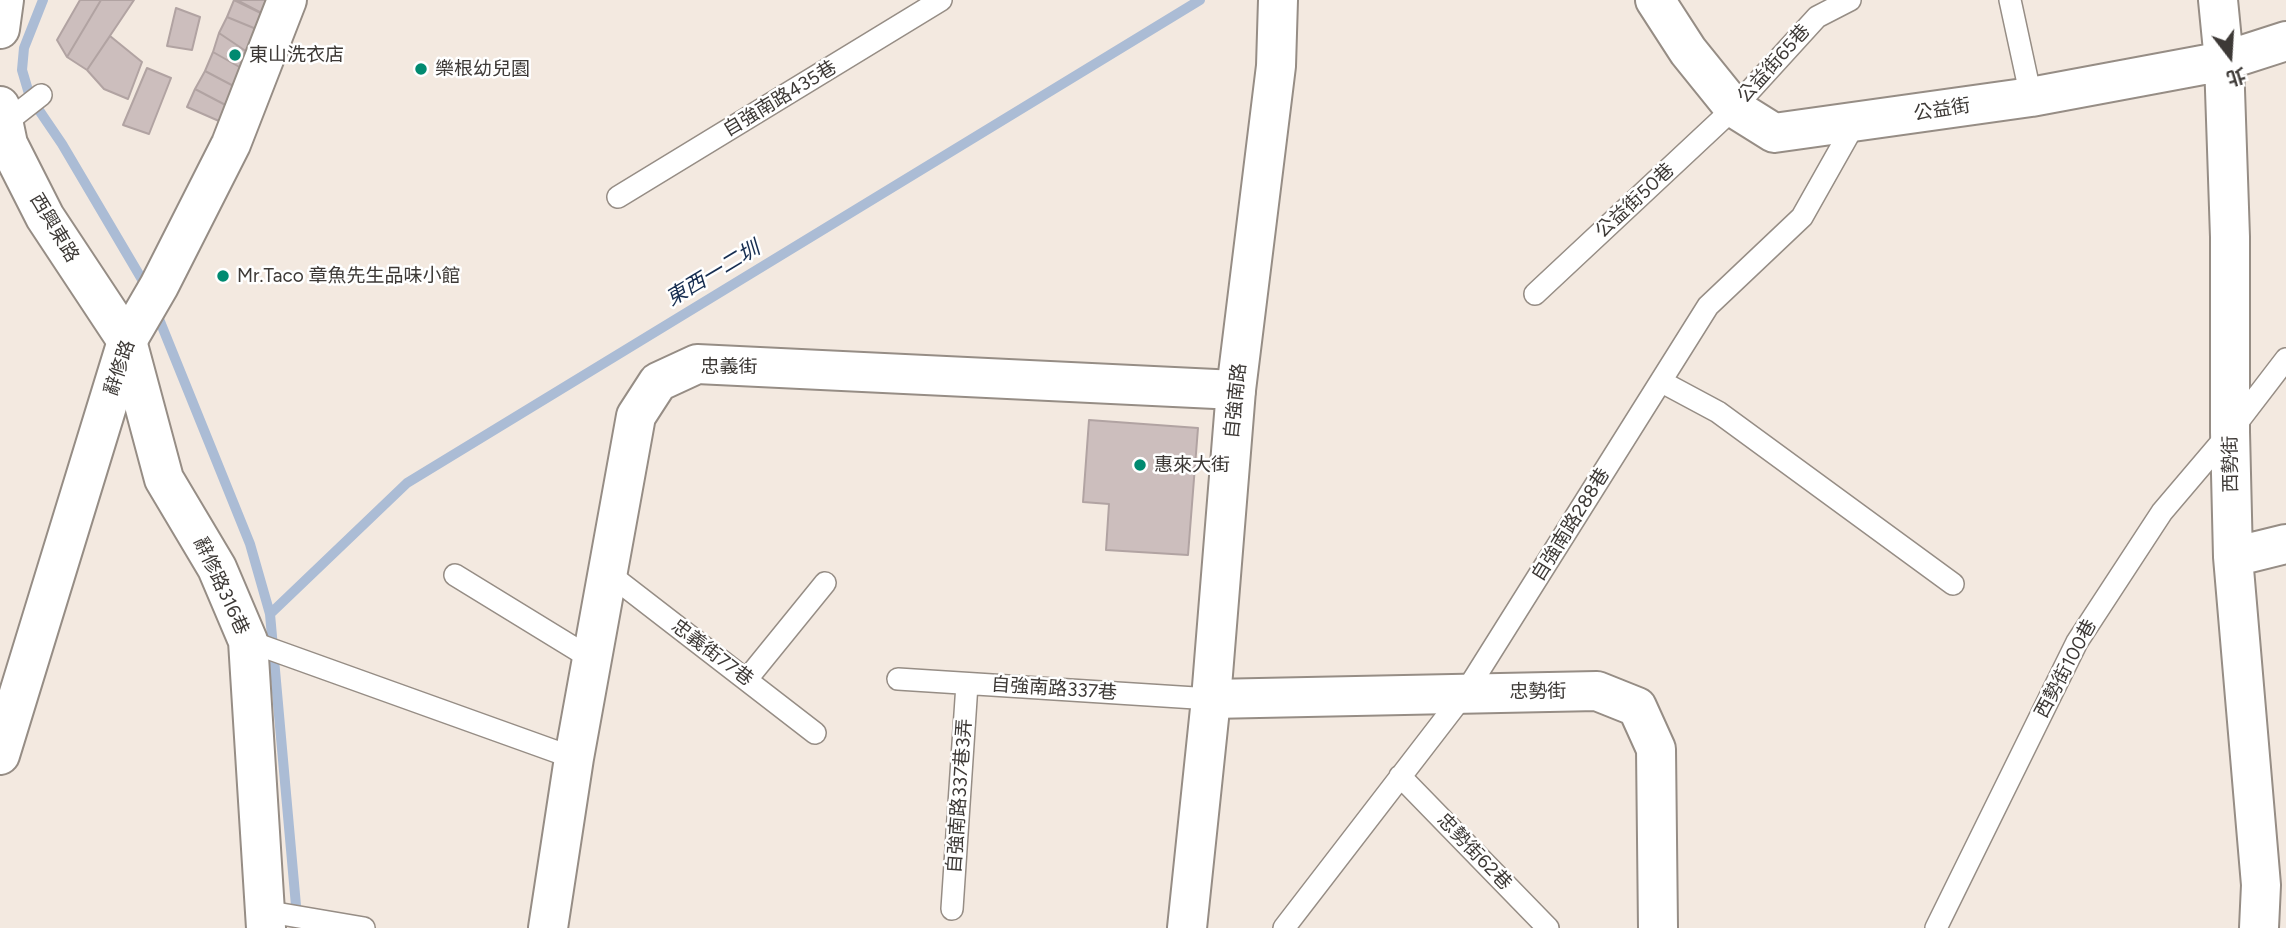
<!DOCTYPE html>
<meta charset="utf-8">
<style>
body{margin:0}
#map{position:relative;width:2286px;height:928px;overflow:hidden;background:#f3e9e0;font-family:Figtree,"Noto Sans TC",sans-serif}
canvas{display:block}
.north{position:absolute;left:2195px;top:21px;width:70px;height:70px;-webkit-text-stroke:5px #fff;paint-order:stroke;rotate:163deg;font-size:19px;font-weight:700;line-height:28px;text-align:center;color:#3d3936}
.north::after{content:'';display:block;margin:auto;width:24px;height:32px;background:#3d3936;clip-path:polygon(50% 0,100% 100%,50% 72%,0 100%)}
</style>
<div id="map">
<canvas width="2286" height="928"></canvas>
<div class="north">北</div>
</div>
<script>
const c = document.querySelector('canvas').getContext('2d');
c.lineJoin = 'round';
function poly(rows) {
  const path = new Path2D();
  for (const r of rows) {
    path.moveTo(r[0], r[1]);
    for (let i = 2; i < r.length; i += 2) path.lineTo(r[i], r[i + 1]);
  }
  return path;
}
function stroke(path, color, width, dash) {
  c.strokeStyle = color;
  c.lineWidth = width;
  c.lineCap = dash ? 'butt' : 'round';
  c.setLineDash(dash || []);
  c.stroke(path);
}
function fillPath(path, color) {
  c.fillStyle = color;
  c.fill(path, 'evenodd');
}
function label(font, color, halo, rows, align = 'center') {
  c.font = font + ' Figtree,"Noto Sans TC",sans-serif';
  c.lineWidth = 5;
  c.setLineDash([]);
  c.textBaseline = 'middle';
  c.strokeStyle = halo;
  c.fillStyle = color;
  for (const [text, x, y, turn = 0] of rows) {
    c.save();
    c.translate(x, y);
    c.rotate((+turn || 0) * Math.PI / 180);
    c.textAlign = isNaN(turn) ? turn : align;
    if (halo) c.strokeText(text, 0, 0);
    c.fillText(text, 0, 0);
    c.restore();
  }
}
const stream = poly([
 [43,0,24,48,22,70,30,97,62,144,147,288],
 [155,309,250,544,270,614,298,928],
 [270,614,407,483,1200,0]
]);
const building = poly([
 [80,0,101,0,67,57,57,40,80,0],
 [101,0,134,0,87,70,67,57,101,0],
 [234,0,271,18,266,33,227,17,234,0],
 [237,0,278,0,271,18,237,0],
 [176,8,200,17,192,50,167,46,176,8],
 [227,17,266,33,256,58,219,33,227,17],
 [219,33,256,58,250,73,213,52,219,33],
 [110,36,142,62,128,99,104,89,87,70,110,36],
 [213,52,250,73,243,91,205,71,213,52],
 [147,68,171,78,149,134,123,125,147,68],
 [205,71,243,91,235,110,195,89,205,71],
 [195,89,235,110,228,125,187,107,195,89],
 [1089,420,1198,428,1188,555,1106,550,1109,504,1083,502,1089,420]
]);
const service = poly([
 [2010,0,2031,97],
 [4,124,41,95],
 [618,197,941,0],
 [1535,294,1734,108,1817,17,1850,0],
 [1662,382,1718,412,1953,584],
 [608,573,815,733],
 [455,575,592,659],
 [248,641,574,758],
 [747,679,825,583],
 [898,679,1211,699],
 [1400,776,1548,928],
 [952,909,967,684],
 [264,911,364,928],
 [1284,928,1465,693,1708,306,1802,217,1855,123],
 [1936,928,2077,642,2162,512,2230,432,2286,359]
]);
const minor = poly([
 [1655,0,1688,51,1734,108,1774,133,2031,97,2224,61,2286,41],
 [2218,0,2224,61,2230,237,2230,432,2233,557,2261,885,2259,928],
 [0,29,4,0],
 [0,106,8,144,45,217,127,341,164,479,217,568,248,641,266,928],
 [2233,557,2286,544],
 [1211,699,1597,691,1637,707,1656,749,1658,928],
 [548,928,574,758,636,416,658,382,697,364,1236,390]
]);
const tertiary = poly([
 [0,755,127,341,159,286,231,144,287,0],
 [1187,928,1211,699,1236,390,1276,66,1278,0]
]);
const markers = [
 [235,55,7,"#008a70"],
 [421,69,7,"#008a70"],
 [223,276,7,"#008a70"],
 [1140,465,7,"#008a70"]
];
const poiNames = [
 ["東山洗衣店",249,55],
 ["樂根幼兒園",435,69],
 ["Mr.Taco 章魚先生品味小館",237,276],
 ["惠來大街",1154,465]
];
const streetNames = [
 ["公益街65巷",1774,64,-48],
 ["自強南路435巷",780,99,-31],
 ["公益街",1942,110,-9],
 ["公益街50巷",1635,201,-43],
 ["西興東路",54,228,59],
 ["忠義街",729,367],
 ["辭修路",120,368,-71],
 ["自強南路",1236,401,-84],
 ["西勢街",2231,464,-91],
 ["自強南路288巷",1571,525,-58],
 ["辭修路316巷",221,586,65],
 ["忠義街77巷",712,653,37],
 ["西勢街100巷",2066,669,-62],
 ["自強南路337巷",1054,689,4],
 ["忠勢街",1538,692,-1],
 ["自強南路337巷3弄",960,796,-86],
 ["忠勢街62巷",1474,852,46]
];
const waterNames = [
 ["東西一二圳",713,274,-31]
];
stroke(stream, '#abbcd5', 10);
fillPath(building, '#ccbebd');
stroke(building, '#b1a3a2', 2);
stroke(service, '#968d85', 24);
stroke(minor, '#968d85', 42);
stroke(tertiary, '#968d85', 42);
stroke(service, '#fff', 21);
stroke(minor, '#fff', 38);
stroke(tertiary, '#fff', 38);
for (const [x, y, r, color] of markers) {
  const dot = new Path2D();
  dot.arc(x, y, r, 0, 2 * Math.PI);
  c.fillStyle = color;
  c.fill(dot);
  stroke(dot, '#fff', 2.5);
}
label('19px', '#3d3936', '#fff', poiNames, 'left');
label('19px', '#3d3936', '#fff', streetNames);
label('italic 21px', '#162d50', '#fff', waterNames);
</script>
